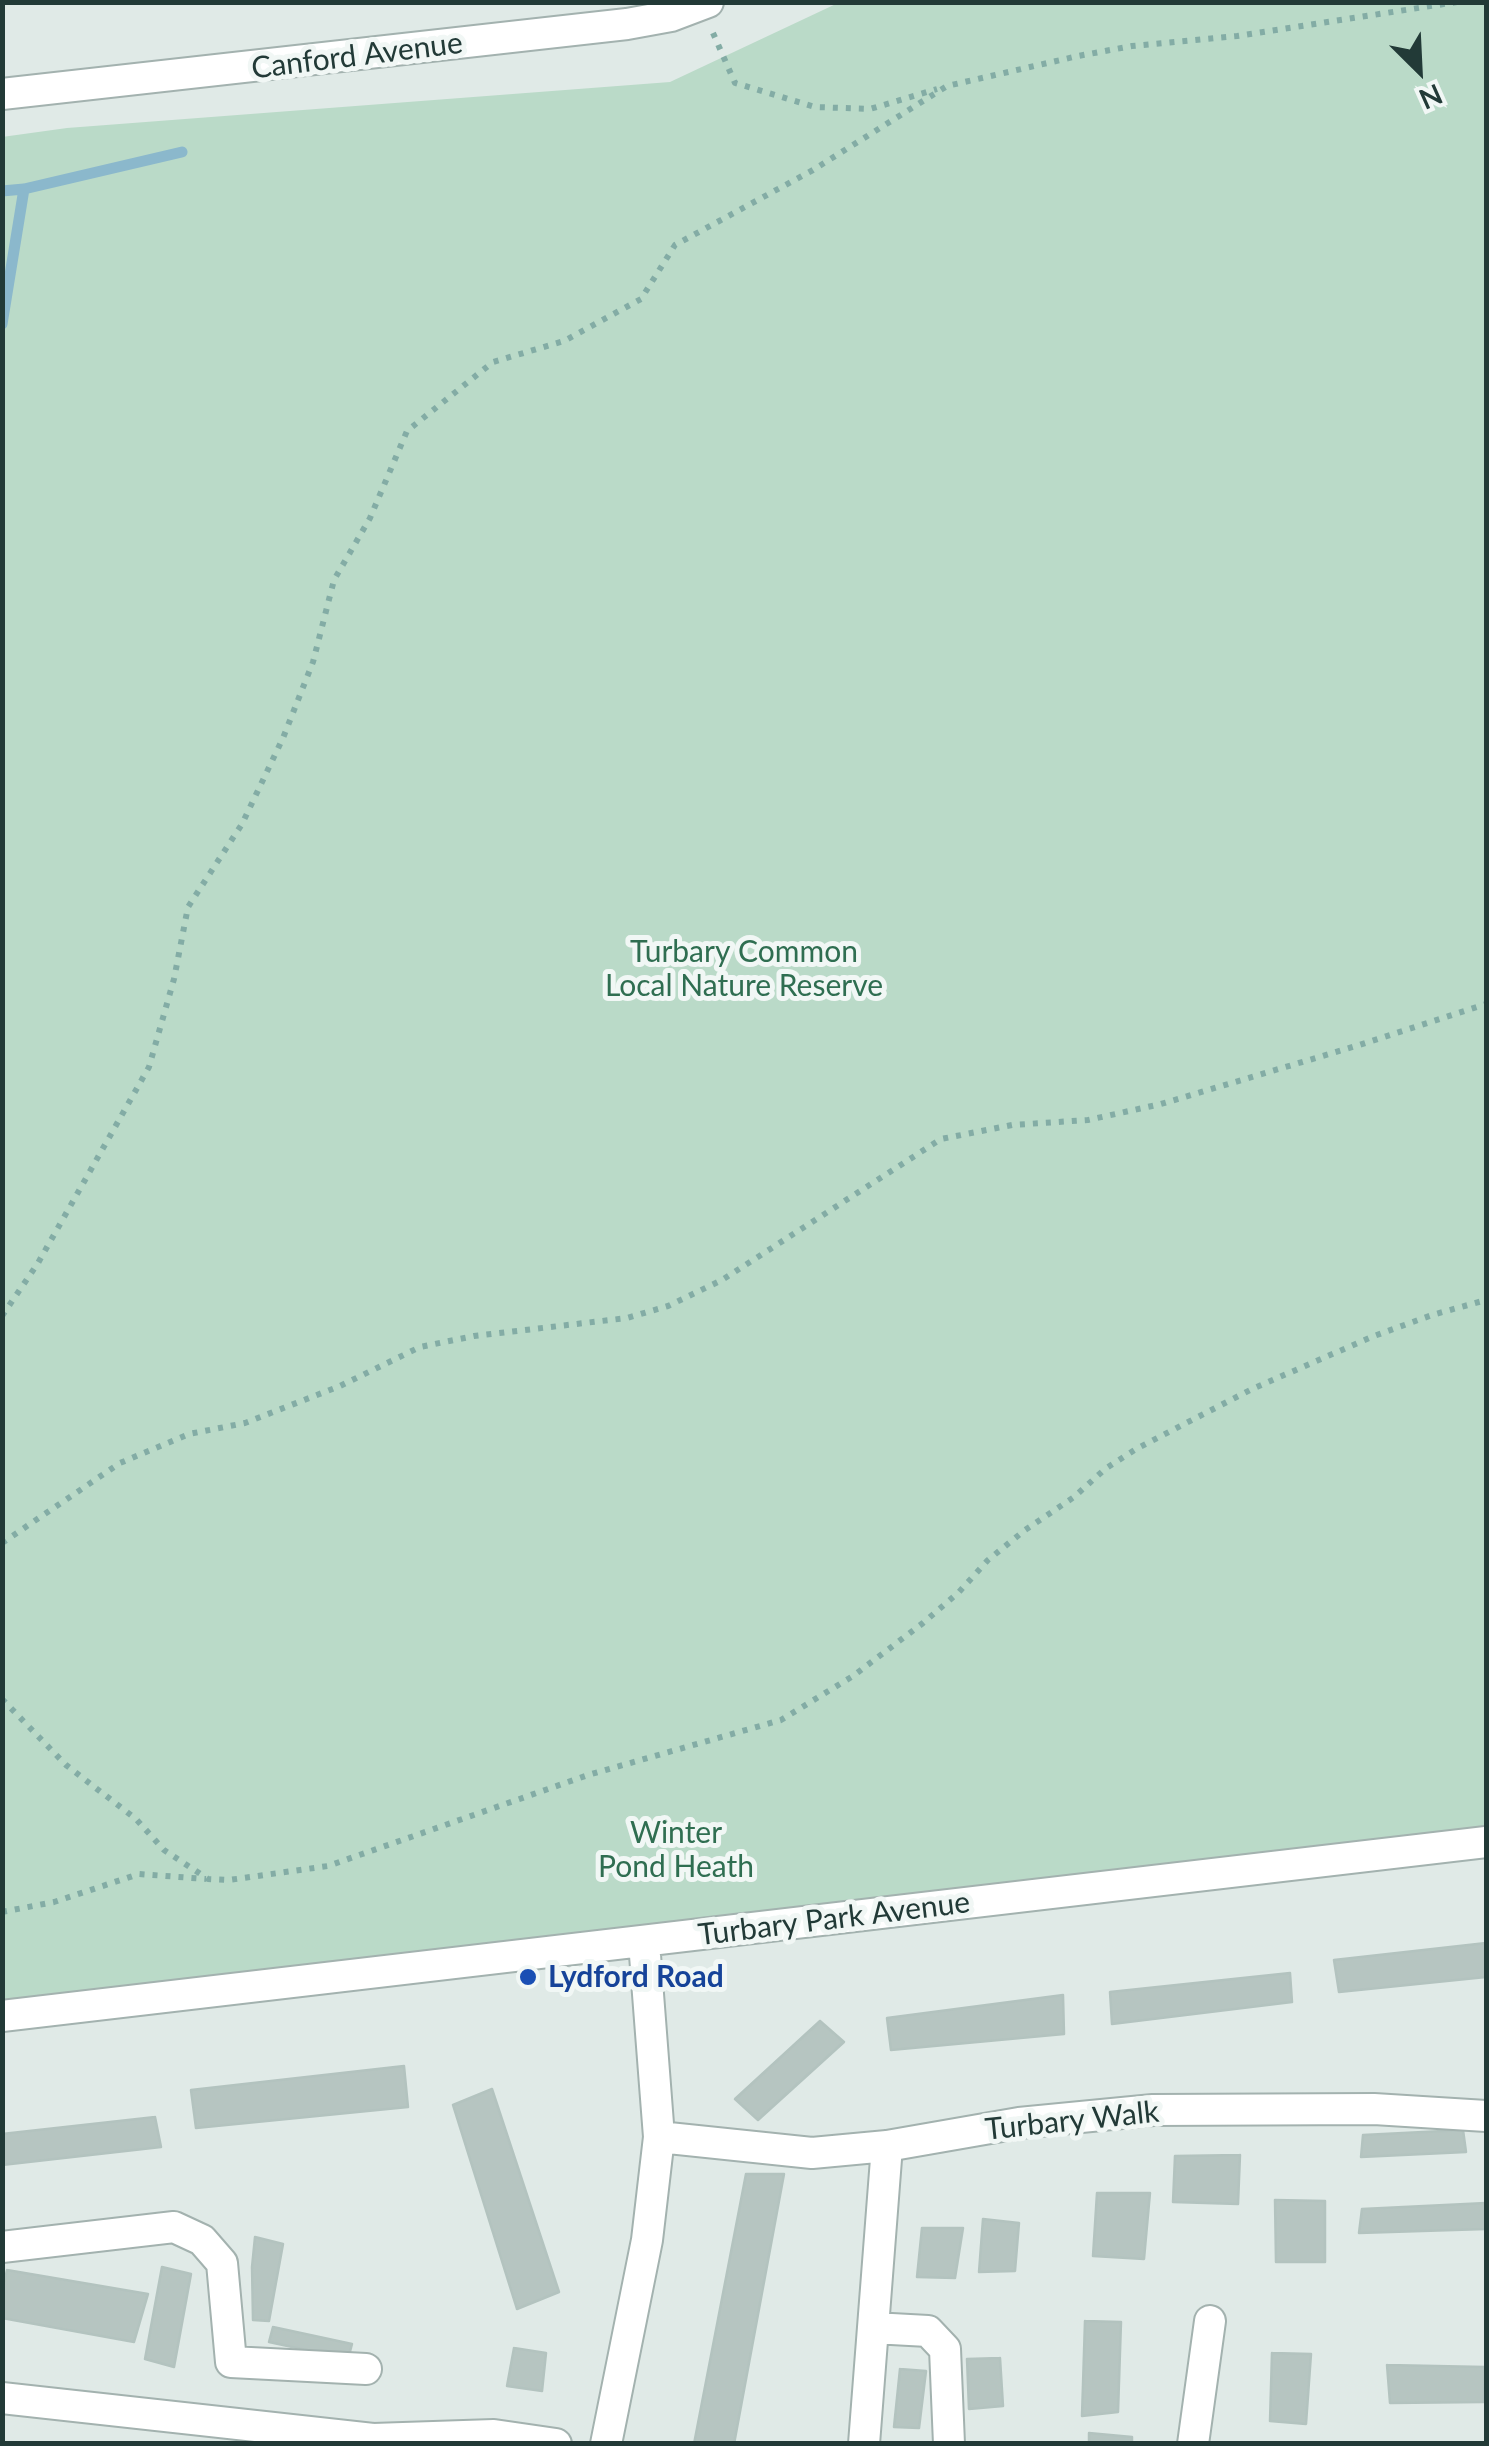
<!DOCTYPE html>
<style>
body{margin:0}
#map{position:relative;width:1489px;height:2446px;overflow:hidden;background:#e0eae7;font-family:Lato,sans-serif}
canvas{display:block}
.frame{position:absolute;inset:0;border:5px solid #223a37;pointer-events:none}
.north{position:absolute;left:1369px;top:20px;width:100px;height:100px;-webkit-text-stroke:8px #f1f7f5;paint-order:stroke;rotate:156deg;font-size:28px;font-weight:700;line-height:40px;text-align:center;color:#223a37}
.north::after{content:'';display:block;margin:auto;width:35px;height:45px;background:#223a37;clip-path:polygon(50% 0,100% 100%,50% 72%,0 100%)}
</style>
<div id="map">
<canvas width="1489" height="2446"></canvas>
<div class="frame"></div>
<div class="north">N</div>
</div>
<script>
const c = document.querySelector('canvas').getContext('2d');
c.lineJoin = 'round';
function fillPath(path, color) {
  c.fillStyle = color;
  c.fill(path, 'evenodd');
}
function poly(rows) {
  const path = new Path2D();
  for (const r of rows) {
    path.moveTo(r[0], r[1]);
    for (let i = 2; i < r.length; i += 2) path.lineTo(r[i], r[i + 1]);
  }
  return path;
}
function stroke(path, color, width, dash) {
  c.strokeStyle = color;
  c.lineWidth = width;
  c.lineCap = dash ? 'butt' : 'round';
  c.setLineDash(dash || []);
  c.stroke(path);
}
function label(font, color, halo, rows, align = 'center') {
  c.font = font + ' Lato,sans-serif';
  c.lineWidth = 10;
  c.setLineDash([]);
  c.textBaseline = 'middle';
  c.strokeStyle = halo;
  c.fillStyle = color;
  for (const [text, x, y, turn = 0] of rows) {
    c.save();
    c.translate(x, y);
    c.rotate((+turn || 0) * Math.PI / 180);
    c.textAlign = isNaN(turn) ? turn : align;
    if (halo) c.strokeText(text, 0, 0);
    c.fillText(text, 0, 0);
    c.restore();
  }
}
const green = poly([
 [838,3,1486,3,1486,1842,3,2016,2,137,67,128,670,82]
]);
const stream = poly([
 [2,191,24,189,182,152],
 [2,324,24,189]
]);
const building = poly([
 [1486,1943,1486,1977,1339,1992,1334,1960,1486,1943],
 [1290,1973,1292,2002,1112,2024,1110,1992,1290,1973],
 [1063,1995,1064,2034,891,2050,887,2018,1063,1995],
 [820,2021,844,2042,758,2120,735,2099,820,2021],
 [404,2066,408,2107,196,2128,191,2090,404,2066],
 [492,2089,559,2292,517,2309,453,2105,492,2089],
 [155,2117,161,2147,2,2165,2,2134,155,2117],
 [1463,2130,1466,2152,1361,2157,1363,2135,1463,2130],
 [1240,2155,1238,2204,1173,2202,1175,2156,1240,2155],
 [746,2174,784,2174,734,2444,694,2444,746,2174],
 [1097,2193,1150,2193,1144,2259,1093,2256,1097,2193],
 [1275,2200,1325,2201,1325,2262,1276,2262,1275,2200],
 [1486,2203,1486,2229,1359,2233,1362,2209,1486,2203],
 [983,2219,1019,2223,1015,2271,979,2272,983,2219],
 [922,2228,963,2228,955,2278,917,2277,922,2228],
 [255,2237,283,2244,269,2321,253,2320,252,2267,255,2237],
 [162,2267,191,2274,174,2367,145,2359,162,2267],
 [7,2270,148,2294,134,2342,2,2318,2,2292,7,2270],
 [1085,2321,1121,2322,1118,2412,1082,2416,1085,2321],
 [273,2327,352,2344,348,2359,269,2342,273,2327],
 [514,2348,546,2353,542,2391,507,2386,514,2348],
 [1272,2353,1311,2354,1306,2424,1270,2421,1272,2353],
 [1000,2358,1003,2406,969,2409,967,2359,1000,2358],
 [1387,2365,1485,2367,1484,2402,1390,2403,1387,2365],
 [900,2369,926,2371,919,2428,894,2427,900,2369],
 [1089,2433,1132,2437,1132,2444,1089,2444,1089,2433]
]);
const path = poly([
 [713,33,735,83,815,107,870,109,937,89],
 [2,1316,38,1263,149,1067,174,979,188,907,242,824,283,738,313,662,334,580,370,518,407,431,493,362,564,341,641,299,675,245,813,170,947,86,1078,56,1132,46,1237,36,1457,2],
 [2,1543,120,1463,189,1434,245,1423,340,1386,420,1347,474,1336,627,1318,668,1306,722,1280,941,1139,1012,1125,1088,1120,1161,1104,1356,1046,1486,1004],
 [2,1699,66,1765,136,1819,164,1850,208,1879,229,1880,328,1866,588,1775,781,1720,853,1676,923,1623,959,1592,988,1560,1025,1530,1074,1497,1105,1469,1136,1449,1252,1389,1374,1336,1432,1315,1486,1300],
 [2,1912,54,1902,139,1874,206,1879]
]);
const minor = poly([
 [2,94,627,24,671,16,708,2],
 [2,2016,1486,1842],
 [659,2137,812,2153,887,2146,1019,2123,1153,2110,1374,2109,1486,2116],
 [2,2247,174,2227,202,2240,222,2263,231,2362,366,2369],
 [873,2328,928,2331,945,2349,949,2444],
 [2,2398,373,2439,494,2435,556,2444],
 [606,2444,647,2240,659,2137,644,1942],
 [864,2444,887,2146],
 [1193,2444,1210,2321]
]);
const markers = [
 [528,1977,10,"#1a4fb4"]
];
const streetNames = [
 ["Canford Avenue",357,56,-7],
 ["Turbary Park Avenue",834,1919,-7],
 ["Turbary Walk",1072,2121,-6]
];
const parkNames = [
 ["Turbary Common",744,952],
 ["Local Nature Reserve",744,986],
 ["Winter",676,1833],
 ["Pond Heath",676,1867]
];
const transitNames = [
 ["Lydford Road",548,1977]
];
fillPath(green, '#badac8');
stroke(stream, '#8bb8cc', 11);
fillPath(building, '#b6c5c1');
stroke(building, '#b3c3bf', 2.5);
stroke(minor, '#a3b2af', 34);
stroke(path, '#83aca5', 6, [5, 8]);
stroke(minor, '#fff', 30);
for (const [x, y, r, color] of markers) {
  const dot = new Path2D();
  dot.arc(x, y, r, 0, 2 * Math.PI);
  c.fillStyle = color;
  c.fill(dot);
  stroke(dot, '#f1f7f5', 4);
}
label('30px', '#223a37', '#f1f7f5', streetNames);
label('30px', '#2f6e51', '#f1f7f5', parkNames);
label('bold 30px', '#164399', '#f1f7f5', transitNames, 'left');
</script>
